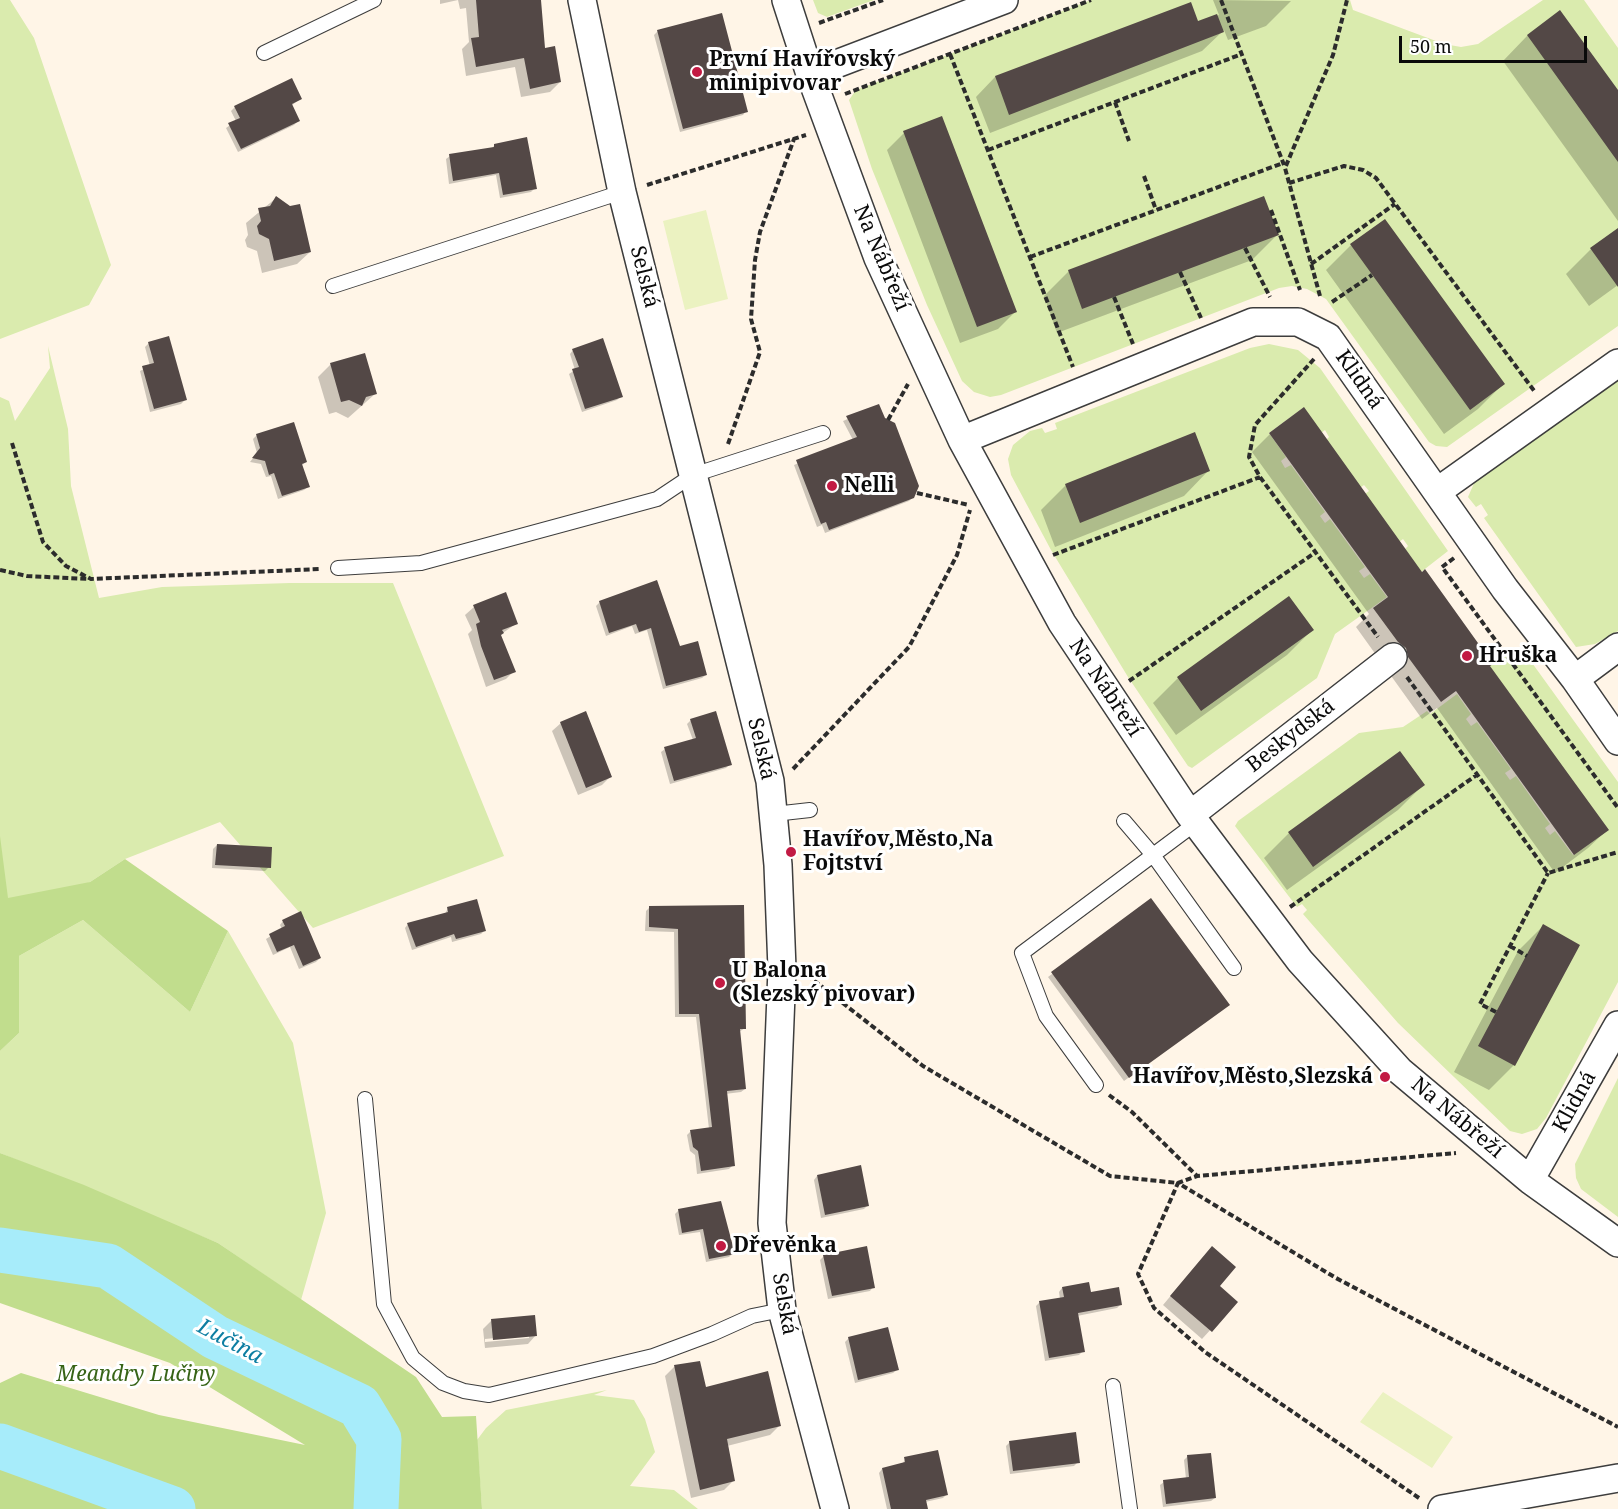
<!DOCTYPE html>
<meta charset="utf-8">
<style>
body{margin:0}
#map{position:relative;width:1618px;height:1509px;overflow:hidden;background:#fff5e7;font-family:"Noto Serif",serif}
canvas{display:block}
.scale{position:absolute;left:1399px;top:36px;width:188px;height:27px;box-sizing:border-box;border:3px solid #0a0a0a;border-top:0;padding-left:8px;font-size:18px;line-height:21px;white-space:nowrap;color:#0a0a0a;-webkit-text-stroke:4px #fff;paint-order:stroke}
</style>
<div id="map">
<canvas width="1618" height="1509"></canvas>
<div class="scale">50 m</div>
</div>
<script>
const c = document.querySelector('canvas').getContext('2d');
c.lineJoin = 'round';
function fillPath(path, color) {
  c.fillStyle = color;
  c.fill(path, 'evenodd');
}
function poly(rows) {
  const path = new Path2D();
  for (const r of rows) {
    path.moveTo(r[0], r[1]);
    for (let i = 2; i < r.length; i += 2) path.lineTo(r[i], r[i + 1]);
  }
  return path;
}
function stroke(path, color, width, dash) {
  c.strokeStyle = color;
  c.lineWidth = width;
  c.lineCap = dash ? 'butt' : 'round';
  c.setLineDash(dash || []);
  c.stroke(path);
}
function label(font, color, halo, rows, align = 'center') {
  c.font = font + ' "Noto Serif",serif';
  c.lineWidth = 6;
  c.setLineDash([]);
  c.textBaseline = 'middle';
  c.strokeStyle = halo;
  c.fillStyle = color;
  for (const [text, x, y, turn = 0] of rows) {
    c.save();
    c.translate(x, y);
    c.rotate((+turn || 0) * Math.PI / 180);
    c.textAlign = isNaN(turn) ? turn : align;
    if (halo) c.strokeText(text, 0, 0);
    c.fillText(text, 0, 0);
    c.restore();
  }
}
const green = poly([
 [0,0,10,0,34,38,111,265,89,305,0,339],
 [813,0,874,0,827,17,818,13],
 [1091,0,1350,0,1353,10,1444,44,1461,47,1478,44,1543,0,1584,0,1618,48,1618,326,1447,447,1436,446,1429,442,1326,299,1307,289,1292,286,1279,288,1001,395,990,397,974,392,962,381,927,305,872,169,849,100,856,90],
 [1269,344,1298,350,1320,368,1448,551,1421,572,1405,549,1408,546,1403,539,1399,542,1365,494,1369,491,1364,485,1360,488,1326,440,1329,437,1325,430,1321,433,1303,408,1269,433,1286,457,1281,461,1285,468,1291,465,1325,512,1320,516,1325,523,1330,519,1365,567,1359,571,1364,578,1370,574,1387,597,1335,634,1317,678,1192,768,1188,766,1128,677,1051,550,1011,475,1008,459,1013,445,1030,431,1042,428,1045,433,1057,429,1055,423,1250,348],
 [48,346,68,429,71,486,99,598,162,587,290,583,393,583,504,856,313,928,220,822,125,859,90,882,0,932,0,397,9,401,15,421,50,368],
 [1618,374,1618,631,1595,644,1576,647,1484,518,1488,515,1481,504,1476,507,1468,497,1475,481],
 [1515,647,1522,649,1618,782,1618,982,1546,1118,1537,1129,1522,1134,1510,1131,1398,1023,1303,914,1307,910,1302,904,1297,907,1235,826,1238,821,1359,733,1403,727,1427,711,1430,714,1457,694,1471,714,1466,719,1471,726,1477,722,1511,769,1505,773,1510,780,1516,776,1550,824,1545,828,1550,835,1555,831,1573,855,1607,830,1489,666],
 [83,920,190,1012,228,931,293,1043,326,1213,301,1300,218,1243,0,1153,0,1051,19,1033,19,956],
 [1618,1078,1618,1217,1581,1189,1576,1178,1575,1164],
 [607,1390,594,1395,634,1400,645,1419,655,1452,630,1486,674,1490,698,1509,482,1509,477,1440,486,1428,506,1410]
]);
const forest = poly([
 [0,836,8,898,90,882,125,859,228,931,190,1012,83,920,19,956,19,1033,0,1051],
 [0,1153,84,1185,218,1243,416,1377,442,1417,476,1416,482,1509,0,1509,0,1383,21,1373,159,1415,305,1445,170,1363,0,1303]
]);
const pitch = poly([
 [706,210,728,299,685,310,663,221],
 [1383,1392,1453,1437,1432,1468,1360,1422]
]);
const shadow = poly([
 [440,0,539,0,544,50,560,82,550,92,521,97,515,67,466,76,462,49,469,42,466,8,460,9,458,0,440,4],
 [1213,0,1291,1,1266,26,1228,40,1224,30,1202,51,990,133,976,97,995,77,1197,23,1219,15],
 [1560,13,1618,93,1618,221,1503,61,1527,36],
 [658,31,746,111,743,115,680,132,654,35],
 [300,99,291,106,298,121,294,125,238,152,226,128,236,121,231,111,235,107],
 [904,133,1015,312,998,329,960,343,887,150],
 [495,145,535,188,531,192,500,198,496,175,449,184,446,159,450,156,491,149],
 [276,198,310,252,297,264,262,273,257,251,247,247,245,240,248,235,246,223],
 [1618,230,1618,285,1589,306,1566,274,1591,249],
 [1277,235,1252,260,1057,333,1044,296,1069,271],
 [1351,245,1503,384,1478,409,1444,434,1326,270],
 [149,343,185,400,181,404,150,412,140,371,150,366,145,347],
 [573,350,621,396,617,400,582,412,569,374,575,370,570,354],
 [331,364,375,394,348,418,336,412,329,414,318,377],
 [878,406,913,497,909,501,825,533,822,525,817,527,794,465,853,440,843,421],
 [1270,434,1489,666,1607,830,1588,848,1555,873,1437,708,1422,719,1356,627,1369,614,1252,452],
 [257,435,306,462,301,466,308,487,304,490,278,499,271,476,266,477,261,464,250,462,257,453,253,439],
 [1208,471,1184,496,1055,547,1041,510,1066,485],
 [656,582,679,647,706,675,702,678,663,689,647,630,635,634,632,626,606,636,596,606,600,602],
 [1289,598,1312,630,1287,655,1176,735,1153,703,1178,678],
 [474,607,517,623,500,635,514,671,506,679,486,687,468,634,472,630,465,615],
 [691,720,730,764,726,768,670,784,661,752,665,749,693,740,687,724],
 [561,723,610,777,602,785,578,795,552,731],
 [1423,785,1398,810,1287,890,1264,858,1289,833],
 [217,845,269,867,265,871,212,868,213,849],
 [1151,900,1224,1008,1124,1081,1048,977],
 [650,907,743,907,745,1028,739,1032,745,1089,741,1092,725,1094,733,1165,729,1169,697,1174,695,1155,690,1151,687,1135,691,1131,709,1129,696,1017,675,1017,674,932,645,931,646,911],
 [448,908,484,931,481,934,452,942,451,937,412,950,405,928,408,924,445,914],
 [283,921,320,958,316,962,299,969,290,947,273,955,266,939,282,929,280,925],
 [1543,926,1514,1065,1489,1090,1454,1072,1518,951],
 [817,1176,868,1205,864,1209,821,1218,814,1180],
 [720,1202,733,1253,729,1257,706,1262,700,1232,679,1235,675,1214,679,1210],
 [824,1256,873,1287,870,1291,828,1299,820,1260],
 [1204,1256,1218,1286,1236,1302,1202,1339,1163,1305],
 [1062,1288,1090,1294,1120,1305,1117,1308,1077,1316,1083,1351,1079,1355,1045,1361,1036,1306,1039,1303,1060,1299,1059,1292],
 [491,1321,536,1335,528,1344,485,1348,483,1329],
 [529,1335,529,1338,485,1342,485,1339],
 [849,1338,897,1370,893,1373,855,1383,845,1342],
 [699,1362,705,1388,780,1425,770,1435,727,1446,734,1480,724,1490,691,1498,665,1376,674,1367],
 [1010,1442,1078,1462,1074,1466,1010,1474,1006,1446],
 [1188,1456,1215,1498,1211,1501,1163,1507,1160,1485,1164,1482,1186,1479,1184,1460],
 [905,1459,947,1494,943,1498,925,1502,927,1509,887,1509,879,1473,882,1469,902,1465]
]);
const river = poly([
 [0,1250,108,1266,215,1337,359,1406,379,1439,376,1509],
 [0,1446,173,1509]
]);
const building = poly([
 [476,0,541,0,545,48,555,46,561,82,530,89,524,58,476,67,471,38,479,37],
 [1191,2,1198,21,1217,14,1224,32,1009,115,995,76],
 [1560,10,1618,90,1618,162,1527,35],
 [722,13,748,112,683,129,657,30],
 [292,78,302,99,292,104,300,121,241,149,228,123,240,118,234,106],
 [942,116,1017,312,977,327,903,131],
 [527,137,537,189,503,195,499,173,453,181,449,154,494,147,494,144],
 [276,196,290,206,300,204,311,252,274,261,269,239,259,234,257,226,261,221,258,208,270,206],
 [1264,196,1279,235,1082,309,1068,270],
 [1385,219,1505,384,1470,410,1350,244],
 [1618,228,1618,287,1590,248],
 [169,336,187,400,154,409,142,366,154,363,148,342],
 [603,338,623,397,585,409,572,369,579,367,572,349],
 [365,353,377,394,366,397,362,406,349,400,341,402,330,363],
 [879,404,885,418,895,423,919,486,914,498,829,530,826,522,821,524,796,460,857,437,846,416],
 [1304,407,1422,572,1425,569,1493,664,1490,666,1609,830,1574,855,1456,691,1441,702,1408,657,1406,648,1398,642,1373,608,1388,597,1269,433],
 [294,422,307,462,302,464,310,487,282,496,274,473,269,475,265,461,252,458,260,448,256,434],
 [1195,432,1210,471,1080,523,1065,484],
 [657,580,680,646,698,641,707,675,666,686,651,628,639,632,636,624,609,633,599,601],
 [506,592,518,624,502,630,504,633,501,635,516,672,494,680,481,646,476,624,480,622,473,605],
 [1289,596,1314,630,1201,711,1177,677],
 [586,711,612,777,586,788,560,722],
 [716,711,732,765,674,781,664,747,696,738,690,719],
 [1400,751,1425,785,1313,867,1288,832],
 [217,844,272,847,271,868,215,865],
 [1151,898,1230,1005,1129,1078,1051,972],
 [477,899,486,931,456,939,454,934,416,947,407,923,448,912,447,907],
 [744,905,746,1029,740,1029,746,1089,727,1091,735,1166,701,1171,698,1151,693,1147,690,1130,712,1127,699,1014,679,1014,678,929,649,927,649,906],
 [301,911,321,958,303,966,294,945,277,952,269,934,285,926,282,920],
 [1543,924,1580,945,1515,1066,1478,1046],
 [861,1165,869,1206,825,1215,817,1175],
 [721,1201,735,1254,709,1259,703,1229,682,1233,678,1209],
 [867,1246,875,1288,832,1296,823,1255],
 [1212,1246,1236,1267,1220,1286,1238,1302,1212,1332,1170,1296],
 [1089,1282,1091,1292,1119,1287,1122,1305,1078,1313,1085,1352,1049,1358,1039,1301,1064,1297,1062,1287],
 [535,1315,537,1336,493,1340,491,1319],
 [888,1327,899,1370,858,1380,848,1337],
 [700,1361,706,1387,768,1371,781,1426,727,1439,735,1481,700,1490,674,1365],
 [1076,1432,1080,1463,1013,1471,1009,1441],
 [938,1450,948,1495,926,1500,928,1509,891,1509,882,1468,905,1462,904,1457],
 [1211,1453,1216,1498,1166,1504,1163,1480,1189,1477,1187,1455]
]);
const path = poly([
 [1221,0,1284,165],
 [819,23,883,0],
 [950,54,1073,367],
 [845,94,1091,0],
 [1115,102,1129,141],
 [988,150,1242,54],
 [1144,176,1156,210],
 [1289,183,1344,166,1363,170,1376,178,1535,392],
 [647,185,806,135],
 [1271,210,1300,290],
 [1245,248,1270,297],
 [1030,257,1283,163],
 [1311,264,1395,204],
 [1180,272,1201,318],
 [1320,296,1285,168,1333,55,1347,0],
 [1114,297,1133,344],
 [1332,302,1372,275],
 [1314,359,1255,425,1249,457,1260,477,1378,637],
 [888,420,908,384],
 [12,443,43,542,66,566,91,579,320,569],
 [728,444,760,352,751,319,755,260,760,232,794,139],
 [917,493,969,505],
 [1053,555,1260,477],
 [1454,558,1442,567,1618,808],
 [0,570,27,576,89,579],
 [1487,655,1501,645],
 [1407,677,1548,873,1618,852],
 [1129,681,1316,552],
 [793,769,909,647,957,555,970,510],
 [1290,907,1478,774],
 [1510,946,1527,956],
 [807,975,923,1066,1110,1176,1178,1183,1197,1176,1456,1153],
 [1496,1012,1480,1004,1548,873],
 [1109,1095,1132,1112,1197,1176],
 [1419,1498,1205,1352,1154,1308,1138,1274,1178,1183,1336,1278,1618,1427]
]);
const lane = poly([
 [264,53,374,0],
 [333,286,622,192],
 [338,568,421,563,657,499,693,475,823,433],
 [774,814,810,810],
 [1124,821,1153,855,1234,968],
 [1096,1085,1046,1016,1022,953,1196,823],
 [365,1099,384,1304,413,1358,443,1383,464,1391,489,1395,653,1356,712,1334,752,1316,782,1310],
 [1113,1386,1130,1509]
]);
const street = poly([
 [582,0,622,192,770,781,778,865,782,969,772,1223,782,1310,835,1509],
 [786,0,810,74,878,258,962,440,1062,623,1190,815,1300,961,1400,1071,1530,1180,1618,1243],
 [810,74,1004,0],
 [962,440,1253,322,1298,322,1328,337,1505,589,1575,679,1618,741],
 [1438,491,1618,363],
 [1575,679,1618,647],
 [1190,815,1393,657],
 [1530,1180,1618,1025],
 [1442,1509,1618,1478]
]);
const markers = [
 [697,72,6,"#c21a43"],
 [832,486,6,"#c21a43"],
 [1467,656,6,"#c21a43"],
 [791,852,6,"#c21a43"],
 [720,983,6,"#c21a43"],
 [1385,1077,6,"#c21a43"],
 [721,1246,6,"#c21a43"]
];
const poiNames = [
 ["První Havířovský",709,60],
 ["minipivovar",709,84],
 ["Nelli",844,486],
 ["Hruška",1479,656],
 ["Havířov,Město,Na",803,840],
 ["Fojtství",803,864],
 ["U Balona",732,971],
 ["(Slezský pivovar)",732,995],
 ["Havířov,Město,Slezská",1373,1077,"right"],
 ["Dřevěnka",733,1246]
];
const streetNames = [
 ["Na Nábřeží",881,258,67],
 ["Selská",644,277,76],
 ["Klidná",1359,380,55],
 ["Na Nábřeží",1105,688,56],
 ["Beskydská",1291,736,-38],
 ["Selská",761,749,77],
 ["Klidná",1575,1102,-61],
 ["Na Nábřeží",1457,1118,40],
 ["Selská",784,1304,80]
];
const parkNames = [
 ["Meandry Lučiny",136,1375]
];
const waterNames = [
 ["Lučina",230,1342,28]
];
fillPath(green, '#daebae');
fillPath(forest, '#c1dd8d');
fillPath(pitch, '#ebf2c1');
fillPath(shadow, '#0003');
stroke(river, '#a7ecfa', 45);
fillPath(building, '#534846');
stroke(lane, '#3d3d3d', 16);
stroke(street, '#3d3d3d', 30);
stroke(path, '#2c2c2c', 4, [6, 3]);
stroke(lane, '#fff', 14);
stroke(street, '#fff', 27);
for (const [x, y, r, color] of markers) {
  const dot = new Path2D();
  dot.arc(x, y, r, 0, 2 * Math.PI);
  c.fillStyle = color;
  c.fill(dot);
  stroke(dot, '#fff', 2);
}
label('bold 21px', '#0a0a0a', '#fff', poiNames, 'left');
label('21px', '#0a0a0a', '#fff', streetNames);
label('italic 21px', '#376417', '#fff', parkNames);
label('italic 22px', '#0d7ea2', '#fff', waterNames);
</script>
